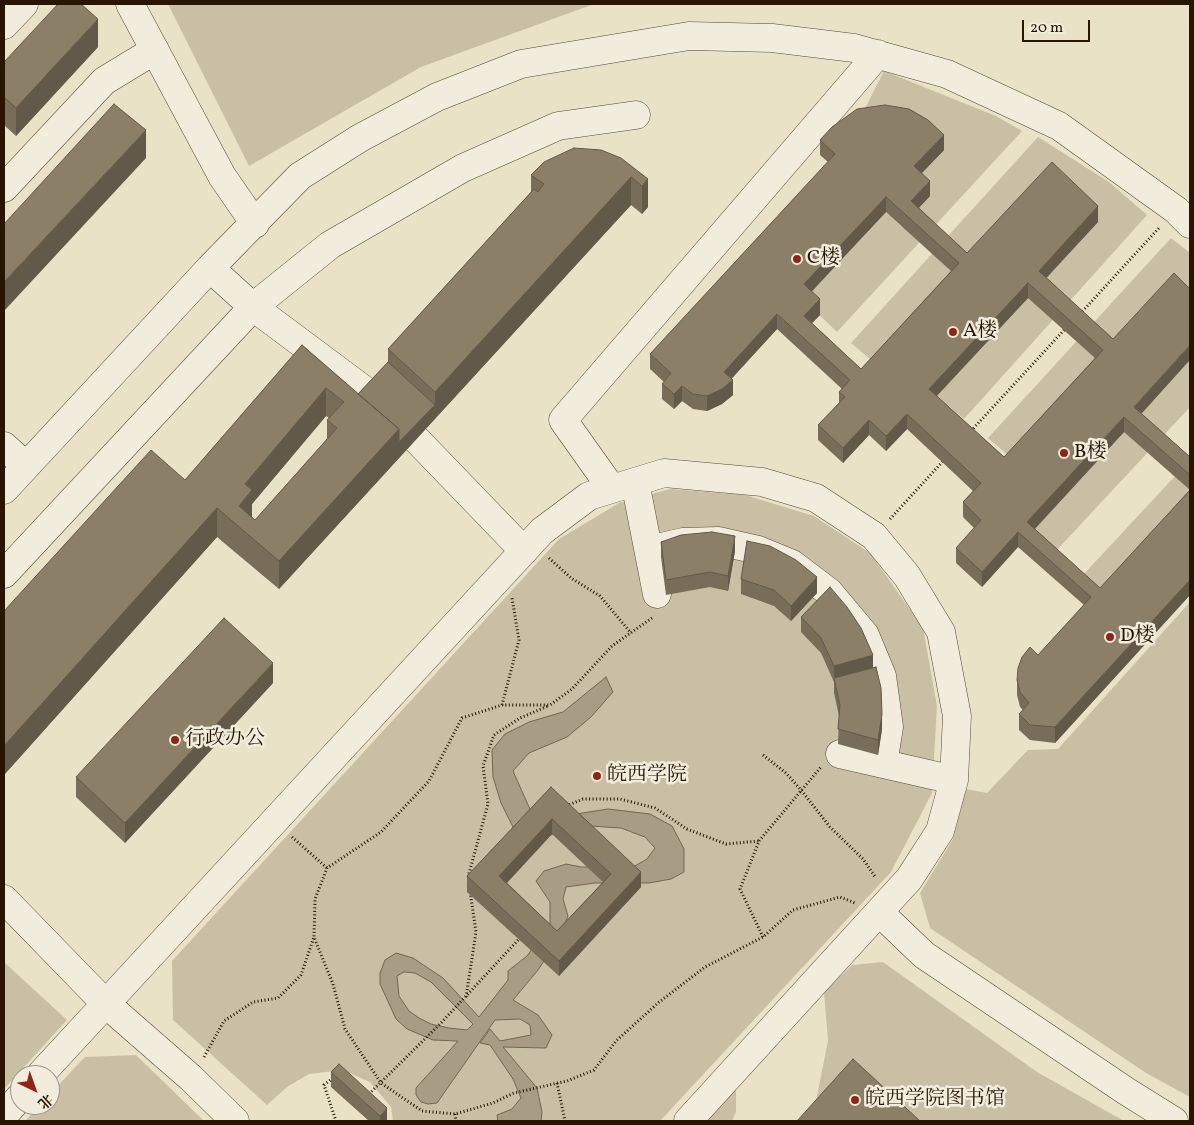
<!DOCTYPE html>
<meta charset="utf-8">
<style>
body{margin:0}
#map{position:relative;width:1194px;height:1125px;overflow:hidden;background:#eae2c7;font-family:Vollkorn,"Noto Serif SC",serif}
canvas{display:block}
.frame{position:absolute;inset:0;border:5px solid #271401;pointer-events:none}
.north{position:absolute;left:10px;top:1065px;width:50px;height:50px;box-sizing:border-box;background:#f1ecdb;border:1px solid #a09684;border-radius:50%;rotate:138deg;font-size:14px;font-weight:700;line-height:20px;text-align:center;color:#271401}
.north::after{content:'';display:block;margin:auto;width:18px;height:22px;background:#8f2418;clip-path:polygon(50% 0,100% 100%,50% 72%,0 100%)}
.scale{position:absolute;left:1022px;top:20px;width:68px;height:22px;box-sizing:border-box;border:2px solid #271401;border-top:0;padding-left:6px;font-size:15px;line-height:18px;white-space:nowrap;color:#271401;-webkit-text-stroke:4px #f1ecdb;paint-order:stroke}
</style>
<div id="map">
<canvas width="1194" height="1125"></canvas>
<div class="frame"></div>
<div class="north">北</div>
<div class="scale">20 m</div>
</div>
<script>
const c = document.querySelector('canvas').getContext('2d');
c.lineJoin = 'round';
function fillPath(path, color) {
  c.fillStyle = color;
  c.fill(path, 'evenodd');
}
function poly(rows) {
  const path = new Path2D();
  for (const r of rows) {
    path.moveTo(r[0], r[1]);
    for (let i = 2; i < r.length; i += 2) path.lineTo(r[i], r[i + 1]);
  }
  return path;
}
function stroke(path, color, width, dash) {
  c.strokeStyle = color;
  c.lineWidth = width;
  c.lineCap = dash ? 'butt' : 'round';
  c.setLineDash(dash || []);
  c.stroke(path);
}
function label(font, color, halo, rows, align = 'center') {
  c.font = font + ' Vollkorn,"Noto Serif SC",serif';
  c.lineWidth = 5;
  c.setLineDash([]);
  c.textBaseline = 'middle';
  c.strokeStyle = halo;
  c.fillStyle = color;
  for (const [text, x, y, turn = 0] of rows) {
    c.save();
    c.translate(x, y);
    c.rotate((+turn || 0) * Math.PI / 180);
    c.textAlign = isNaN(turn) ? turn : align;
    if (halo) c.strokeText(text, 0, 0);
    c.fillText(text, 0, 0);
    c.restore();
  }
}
const green = poly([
 [168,4,594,4,421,67,249,166],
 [884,71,996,116,1022,131,837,332,804,300,886,212,902,227,930,196,857,124],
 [1038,137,1109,182,1147,215,964,419,937,396,1098,222,878,366,851,343],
 [1171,238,1190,253,1190,303,1010,457,988,438],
 [1190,360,1190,407,1055,552,1033,531],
 [1190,460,1190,501,1102,596,1082,576],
 [670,489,745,495,814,516,870,553,923,628,937,706,932,793,891,872,660,1121,393,1121,391,1107,370,1082,342,1070,309,1074,287,1087,267,1105,173,1020,172,961,559,539,619,503],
 [1190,602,1190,1097,1146,1073,930,928,920,893,953,839,966,789,987,793,1028,750,1058,749],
 [4,962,67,1020,4,1089],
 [883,962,1037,1072,1124,1121,812,1121,828,1041,824,992,852,965],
 [136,1055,204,1121,25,1121,40,1105,50,1105,50,1094,85,1057],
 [736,1087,736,1112,732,1121,705,1121]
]);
const water = poly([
 [606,677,613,692,591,717,567,737,529,753,513,771,533,816,576,814,608,809,650,814,672,826,684,849,684,872,671,879,649,883,595,883,566,887,563,899,568,916,561,935,538,970,513,1000,538,1015,552,1035,546,1048,503,1047,537,1088,542,1112,541,1121,498,1121,497,1115,512,1109,521,1098,513,1079,490,1045,480,1043,490,1029,500,1041,531,1035,530,1025,520,1019,495,1020,437,1103,428,1104,421,1102,416,1095,416,1088,458,1041,433,1040,407,1029,396,1019,380,984,380,973,385,960,396,953,413,958,443,978,479,1017,508,980,508,971,527,956,550,924,550,902,536,881,544,871,566,864,581,867,633,867,647,859,655,848,645,837,621,828,590,826,537,838,515,831,501,803,493,777,492,750,505,734,529,722,563,712,606,677],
 [404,972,415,973,431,982,473,1024,467,1030,449,1028,431,1024,419,1018,409,1011,399,996,397,976,404,972]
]);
const path = poly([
 [1080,314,1159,228],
 [971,431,1065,329],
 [890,519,945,459],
 [549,558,571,578,600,596,631,633],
 [652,618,612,646,572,689,550,705,502,705,462,718,429,781,381,832,327,868,315,899,314,937,333,984,345,1029,381,1083,422,1111,455,1114,493,1103,514,1093,567,1081,594,1070,616,1041,658,1003,705,967,763,937,793,910,840,897,855,903],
 [502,705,519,640,512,598],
 [763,755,786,773,801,790,830,827,863,859,876,878],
 [566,806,583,799,620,799,655,808,687,829,726,844,759,841],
 [292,837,327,868],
 [468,877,488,804,483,766,494,735,520,718,548,706],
 [763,937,740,889,759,841,821,767],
 [466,997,476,932,470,891],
 [204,1057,224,1021,253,1002,278,998,301,975,314,937],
 [333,1078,324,1085,336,1121],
 [557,1083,565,1121],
 [369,1094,441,1023,519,939],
 [455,1114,456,1121]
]);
const minor = poly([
 [130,4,222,176,255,224],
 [4,25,24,4],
 [4,188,104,81,155,50],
 [210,268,253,307,371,395],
 [416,439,524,551],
 [4,446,26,466],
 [635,482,657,594],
 [612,489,563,420,878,54],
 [4,490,210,268,300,176,360,138,437,97,521,64,689,36,772,38,854,48,947,74,1059,126,1176,210,1190,224],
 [649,550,683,542,718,541,758,550,792,564,829,592,865,635,882,676,889,727,883,764],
 [4,574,253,307,330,245,463,168,558,126,636,115],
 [840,754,954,780],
 [4,899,105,1003,191,1078,235,1121],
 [879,912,924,955,1126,1091,1174,1121],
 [40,1075,542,531,589,496,664,473,762,482,816,498,874,536,907,576,941,632,957,716,954,780,940,831,909,879,688,1121],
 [4,1115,20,1097]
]);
const wall = poly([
 [98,47,16,136,4,125,4,62],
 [820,140,944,150,922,173,930,196,919,208,967,253,1098,222,1046,278,1113,339,1141,413,1190,457,1190,595,1055,743,1030,740,1019,730,1019,714,1023,710,1020,707,1017,695,1017,680,1038,655,1084,605,1018,547,982,587,956,563,956,548,974,528,963,517,963,502,973,491,907,429,886,451,869,435,843,463,818,440,818,425,839,403,839,392,842,389,777,329,732,378,733,395,722,404,707,411,693,409,682,401,674,409,662,399,662,384,664,382,650,369,650,354,828,162,820,155],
 [886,212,951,271,861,369,812,323,820,315,811,291],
 [1028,298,1095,358,1004,457,937,396],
 [1124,432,1190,490,1100,588,1035,529],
 [544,162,648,179,648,207,642,214,631,205,279,589,217,537,4,775,4,611,185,480,302,345,358,394,388,362,388,349,531,192,531,175],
 [326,416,329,418,327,420,327,439,255,520,252,517,252,504],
 [661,542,735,551,728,591,710,587,666,595,661,557],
 [741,579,817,593,791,621,774,606,741,594],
 [801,617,873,668,882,729,878,755,838,744,839,716,834,693,834,682,821,653,801,632],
 [273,683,125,843,76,797,76,777],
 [551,787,641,887,559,976,467,892,467,876],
 [552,834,603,882,557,931,507,883],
 [331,1072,387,1121,369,1121,331,1087]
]);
const shadedWall = poly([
 [98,19,98,47,16,136,16,108],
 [146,130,146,158,4,311,4,282],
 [944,135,944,150,914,181,914,166],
 [631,177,631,205,279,589,279,561,399,429,435,405,435,392],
 [648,179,648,207,642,214,642,186],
 [930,181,930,196,911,216,911,201],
 [886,197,886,212,804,300,804,284],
 [1098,206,1098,222,1039,286,1039,271],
 [1028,283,1028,298,929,404,929,389],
 [820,299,820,315,804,331,804,316],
 [777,314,777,329,724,387,724,372],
 [1190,345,1190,360,1134,422,1134,407],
 [733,380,733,395,722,404,707,411,707,396],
 [682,386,682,401,674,409,674,394],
 [326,388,326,416,252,504,252,518,239,506,245,484],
 [907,414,907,429,886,451,886,436],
 [1124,417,1124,432,1027,537,1027,522],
 [869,420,869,435,843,463,843,448],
 [217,508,217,537,4,775,4,746],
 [1018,532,1018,547,982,587,982,572],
 [735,536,735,551,728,591,728,576],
 [817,577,817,593,791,621,791,606],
 [1190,580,1190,595,1055,743,1055,727],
 [873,655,873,670,834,678,834,682,834,666],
 [273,663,273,683,125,843,125,823],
 [882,714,882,729,878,755,878,740],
 [552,819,552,834,499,891,499,876],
 [641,872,641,887,559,976,559,961],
 [387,1108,387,1121,380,1121,380,1116]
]);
const building = poly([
 [58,4,81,4,98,19,16,108,4,97,4,62,58,4],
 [114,104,146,130,4,282,4,224,114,104],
 [885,105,909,109,928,120,944,135,914,166,930,181,911,201,967,253,1052,162,1098,206,1039,271,1113,339,1174,273,1190,289,1190,345,1134,407,1190,457,1190,475,1124,417,1027,522,1100,588,1190,490,1190,580,1055,727,1030,725,1019,714,1029,703,1020,692,1017,680,1018,668,1022,657,1030,647,1038,655,1091,597,1018,532,982,572,956,548,981,520,963,502,981,483,907,414,886,436,869,420,843,448,818,425,845,397,839,392,850,380,777,314,724,372,733,380,722,389,707,396,693,394,682,386,674,394,662,384,671,373,650,354,835,154,820,140,832,127,857,109,885,105],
 [886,197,959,263,861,369,804,316,820,299,804,284,886,197],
 [1028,283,1103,350,1004,457,929,389,1028,283],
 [574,148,601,150,621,158,648,179,642,186,631,177,435,392,388,349,534,189,538,192,544,184,531,175,544,162,574,148],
 [302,345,399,429,279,561,217,508,4,746,4,611,151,450,185,480,302,345],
 [326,388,344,402,327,420,337,428,255,520,239,506,252,490,245,484,326,388],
 [388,362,435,405,399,442,399,429,358,394,388,362],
 [712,532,735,536,728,576,710,572,666,580,661,542,681,535,712,532],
 [747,541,770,546,796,560,817,577,791,606,774,590,741,579,747,541],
 [830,587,847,607,861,628,873,655,834,666,821,638,801,617,830,587],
 [224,618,273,663,125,823,76,777,224,618],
 [876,667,881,688,882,714,878,740,838,729,840,705,834,678,876,667],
 [551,787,641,872,559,961,467,876,551,787],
 [552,819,611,874,557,931,499,876,552,819],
 [853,1059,920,1121,797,1121,853,1059],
 [339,1064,387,1108,380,1116,331,1072,339,1064]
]);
const markers = [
 [797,259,5,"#8f2418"],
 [953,332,5,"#8f2418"],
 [1064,453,5,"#8f2418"],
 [1110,637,5,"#8f2418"],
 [175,740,5,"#8f2418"],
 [597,776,5,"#8f2418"],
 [855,1100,5,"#8f2418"]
];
const poiNames = [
 ["C楼",807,259],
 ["A楼",963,332],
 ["B楼",1074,453],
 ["D楼",1120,637],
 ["行政办公",185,740],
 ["皖西学院",607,776],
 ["皖西学院图书馆",865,1100]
];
fillPath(green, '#c9bfa5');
fillPath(water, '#a89c84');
stroke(water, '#746650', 1);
stroke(minor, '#584832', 29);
stroke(path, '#271401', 3, [1, 2.5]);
stroke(minor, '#f1ecdb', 28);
fillPath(wall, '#786d59');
fillPath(shadedWall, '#625949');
fillPath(building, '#8c7f68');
stroke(building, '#625949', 1);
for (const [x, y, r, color] of markers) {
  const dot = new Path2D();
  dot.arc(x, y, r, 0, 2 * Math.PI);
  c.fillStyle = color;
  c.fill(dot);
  stroke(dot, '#f1ecdb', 2);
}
label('20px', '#271401', '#f1ecdb', poiNames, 'left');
</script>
